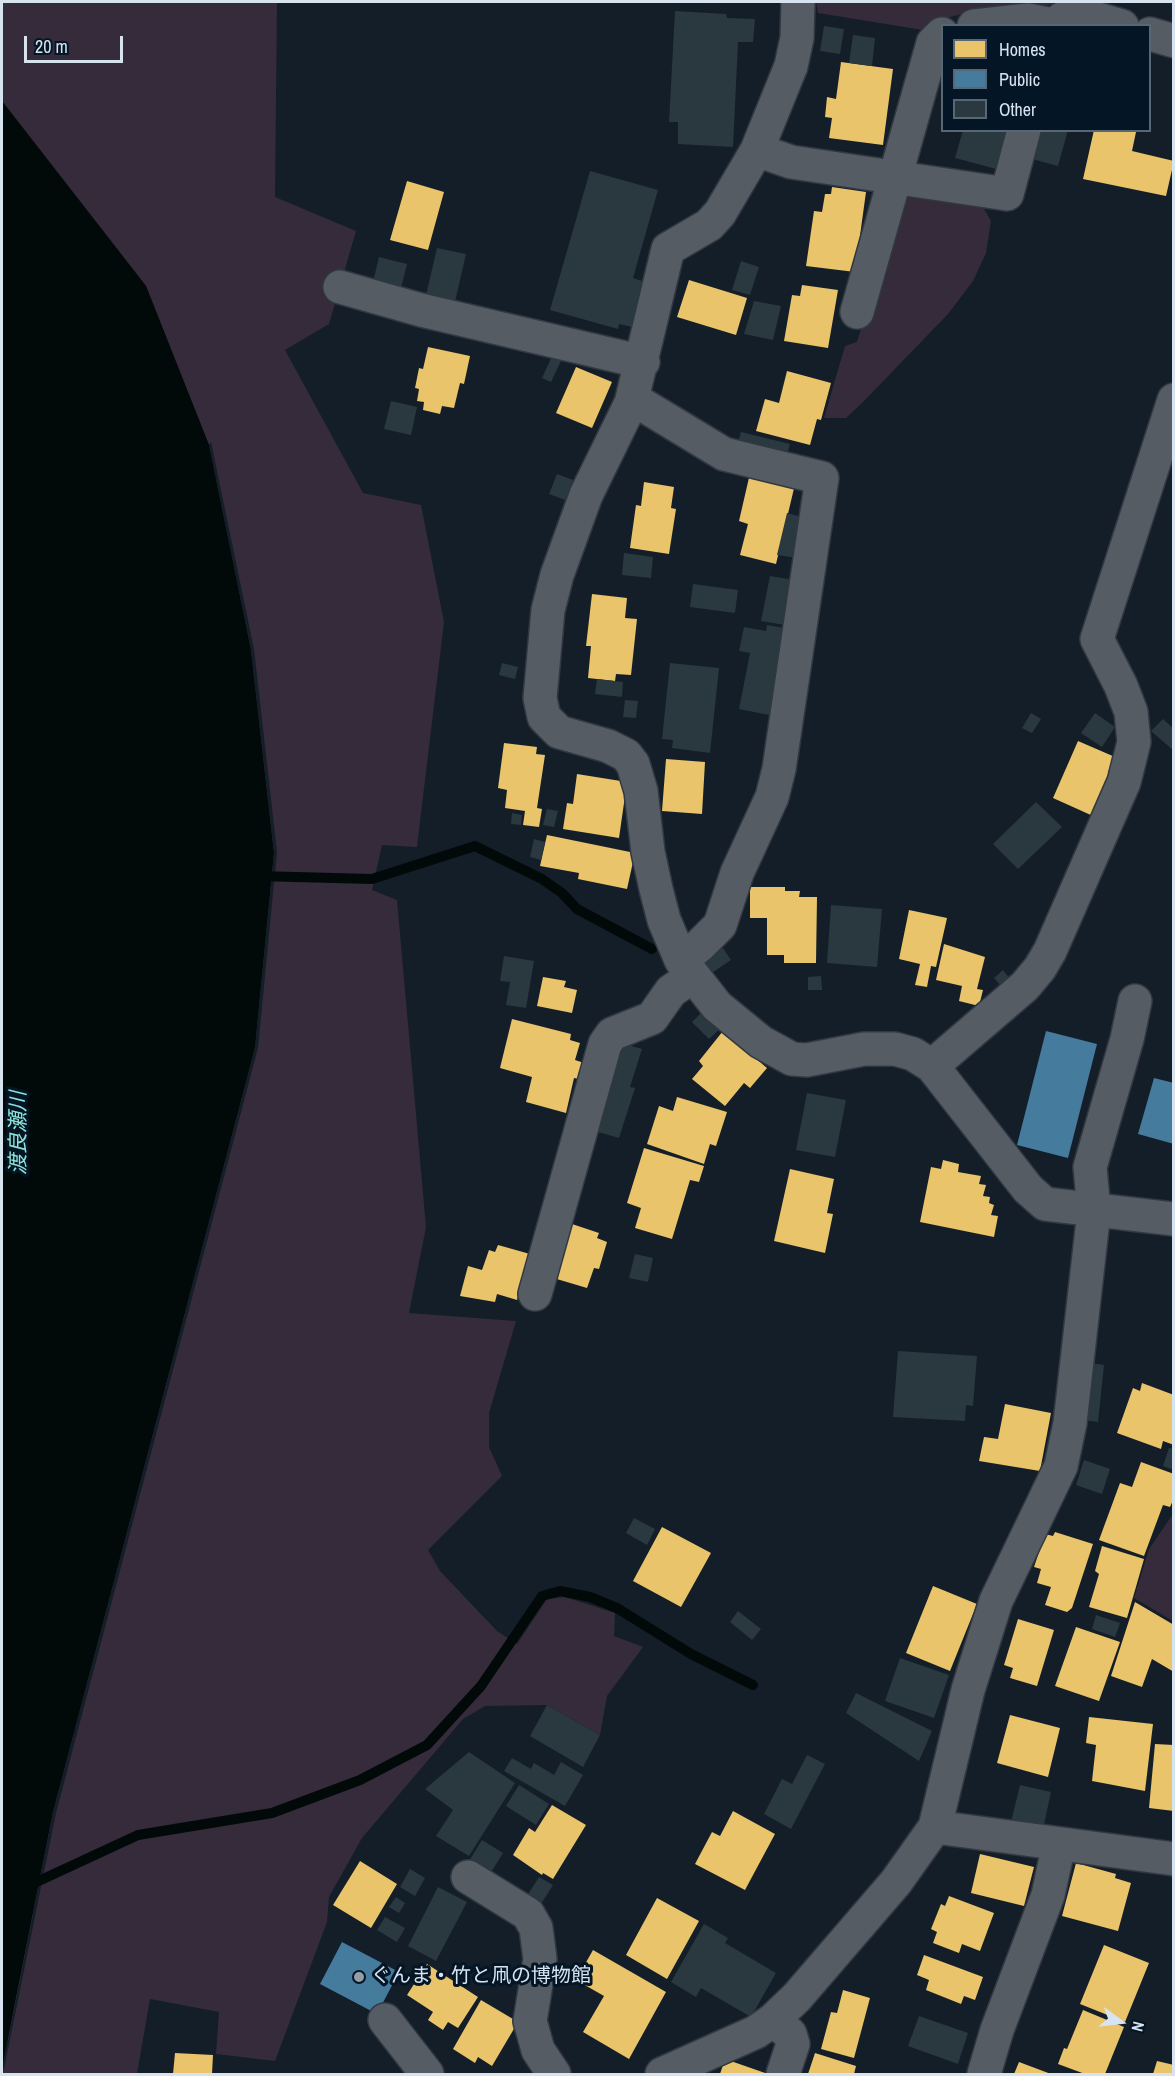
<!DOCTYPE html>
<meta charset="utf-8">
<style>
body{margin:0}
#map{position:relative;width:1175px;height:2076px;overflow:hidden;background:#141e28;font-family:"Archivo Narrow",sans-serif}
canvas{display:block}
.frame{position:absolute;inset:0;border:3px solid #d7e3ef;pointer-events:none}
.legend{position:absolute;left:941px;top:24px;width:210px;height:108px;box-sizing:border-box;background:#041526;border:2px solid #586776;margin:0;padding:8px 10px;list-style:none;font-size:18px;color:#d7e3ef}
.legend li{display:flex;align-items:center;gap:12px;height:30px}
.legend b{width:30px;border:2px solid #586776}
.north{position:absolute;left:1091px;top:1992px;width:60px;height:60px;-webkit-text-stroke:4px #041526;paint-order:stroke;rotate:105deg;font-size:16px;font-weight:700;line-height:24px;text-align:center;color:#d7e3ef}
.north::after{content:'';display:block;margin:auto;width:21px;height:27px;background:#d7e3ef;clip-path:polygon(50% 0,100% 100%,50% 72%,0 100%)}
.scale{position:absolute;left:24px;top:36px;width:99px;height:27px;box-sizing:border-box;border:3px solid #d7e3ef;border-top:0;padding-left:8px;font-size:18px;line-height:21px;white-space:nowrap;color:#d7e3ef;-webkit-text-stroke:4px #041526;paint-order:stroke}
</style>
<div id="map">
<canvas width="1175" height="2076"></canvas>
<div class="frame"></div>
<ul class="legend">
<li><b style="height:16px;background:#e9c46a"></b>Homes</li>
<li><b style="height:16px;background:#457b9d"></b>Public</li>
<li><b style="height:16px;background:#2a383f"></b>Other</li>
</ul>
<div class="north">N</div>
<div class="scale">20 m</div>
</div>
<script>
const c = document.querySelector('canvas').getContext('2d');
c.lineJoin = 'round';
function fillPath(path, color) {
  c.fillStyle = color;
  c.fill(path, 'evenodd');
}
function poly(rows) {
  const path = new Path2D();
  for (const r of rows) {
    path.moveTo(r[0], r[1]);
    for (let i = 2; i < r.length; i += 2) path.lineTo(r[i], r[i + 1]);
  }
  return path;
}
function stroke(path, color, width, dash) {
  c.strokeStyle = color;
  c.lineWidth = width;
  c.lineCap = dash ? 'butt' : 'round';
  c.setLineDash(dash || []);
  c.stroke(path);
}
function label(font, color, halo, rows, align = 'center') {
  c.font = font + ' "Archivo Narrow","Noto Sans JP",sans-serif';
  c.lineWidth = 6;
  c.setLineDash([]);
  c.textBaseline = 'middle';
  c.strokeStyle = halo;
  c.fillStyle = color;
  for (const [text, x, y, turn = 0] of rows) {
    c.save();
    c.translate(x, y);
    c.rotate((+turn || 0) * Math.PI / 180);
    c.textAlign = isNaN(turn) ? turn : align;
    if (halo) c.strokeText(text, 0, 0);
    c.fillText(text, 0, 0);
    c.restore();
  }
}
const green = poly([
 [2,2,277,2,275,197,356,231,329,324,285,350,363,493,421,505,444,622,417,847,382,845,372,890,397,900,426,1227,409,1313,516,1321,489,1413,489,1447,502,1476,428,1550,440,1571,497,1631,517,1644,547,1599,565,1597,615,1613,614,1636,643,1647,607,1696,600,1735,547,1705,485,1706,463,1719,362,1838,329,1897,327,1922,275,2061,216,2054,219,2012,150,1999,137,2074,2,2074,251,650,209,445,146,286,2,101],
 [816,2,1057,2,1046,6,973,11,935,21,923,30,818,13],
 [902,194,980,202,991,221,986,253,973,281,948,314,864,401,846,418,824,418,845,346,857,342],
 [1173,1514,1173,1621,1134,1598,1149,1549]
]);
const water = poly([
 [2,101,146,286,209,445,251,650,274,853,255,1048,53,1812,2,2068]
]);
const pier = poly([
 [211,442,254,649,277,852,258,1048,56,1813,4,2069,2,2071,53,1812,255,1048,274,853,251,650,209,445]
]);
const homes = poly([
 [841,62,893,69,883,145,829,138,832,118,825,117,827,97,836,99],
 [1094,130,1136,132,1132,151,1174,161,1166,196,1083,179],
 [407,181,444,192,428,250,390,240],
 [832,187,866,192,855,272,806,266,814,211,822,212,825,194,831,194],
 [689,280,747,298,736,335,677,317],
 [802,285,838,290,828,348,784,341,792,295,800,296],
 [428,347,470,356,464,384,460,383,454,408,442,406,440,414,423,410,424,402,417,401,419,389,415,388,419,368,423,369],
 [576,367,612,382,592,428,556,413],
 [787,371,831,383,821,420,817,419,810,445,756,431,765,399,779,403],
 [751,469,796,480,776,564,740,555,748,524,739,521],
 [644,482,674,487,671,508,676,509,669,554,630,548,636,505,641,506],
 [592,594,627,598,625,618,637,619,631,675,616,674,615,681,588,678,591,646,586,646],
 [1078,741,1115,757,1108,772,1112,773,1093,816,1053,798],
 [504,743,537,747,536,754,545,755,537,808,542,809,539,827,523,825,525,811,505,808,507,790,498,788],
 [666,759,705,762,702,814,662,811],
 [577,774,627,782,619,838,563,829,567,803,573,804],
 [547,835,635,853,627,889,578,879,579,873,540,866],
 [750,887,785,887,785,891,800,891,799,897,817,897,816,963,784,963,784,955,767,955,767,918,750,918],
 [909,910,947,918,936,967,931,966,927,987,915,985,920,964,899,959],
 [944,944,985,957,977,989,983,990,979,1006,959,1001,962,986,936,980],
 [543,977,566,981,564,987,577,990,572,1013,537,1006],
 [512,1019,571,1034,570,1040,580,1043,575,1060,584,1063,579,1079,574,1078,566,1113,526,1102,532,1077,500,1068],
 [723,1031,767,1068,750,1088,744,1083,725,1106,692,1079,703,1066,699,1061],
 [677,1097,727,1112,716,1146,710,1144,704,1164,647,1144,659,1106,673,1111],
 [644,1148,704,1166,699,1182,690,1180,672,1239,635,1228,641,1208,627,1203],
 [943,1160,959,1164,958,1172,981,1176,979,1184,986,1185,983,1196,990,1197,989,1203,994,1205,991,1215,998,1216,994,1237,920,1222,931,1167,941,1169],
 [790,1169,834,1179,827,1213,833,1214,825,1253,774,1241],
 [563,1221,599,1233,597,1238,607,1242,599,1269,594,1268,587,1288,550,1277],
 [498,1245,530,1254,517,1300,497,1294,495,1302,460,1296,468,1266,482,1270,489,1250,495,1252],
 [1142,1383,1174,1395,1174,1445,1163,1441,1161,1449,1117,1433,1133,1388,1140,1391],
 [1005,1404,1051,1413,1040,1471,979,1461,984,1437,998,1439],
 [1141,1462,1174,1474,1174,1498,1170,1507,1163,1505,1144,1556,1099,1540,1120,1483,1132,1487],
 [662,1527,711,1553,681,1607,633,1581],
 [1055,1532,1093,1544,1072,1608,1067,1612,1045,1605,1051,1587,1037,1583,1041,1569,1034,1567,1045,1534,1053,1536],
 [1102,1546,1144,1559,1127,1618,1089,1607,1099,1574,1095,1571],
 [933,1586,977,1604,950,1671,906,1653],
 [1135,1602,1174,1625,1174,1672,1152,1659,1142,1687,1111,1676],
 [1018,1619,1054,1630,1037,1686,1010,1678,1013,1668,1004,1665],
 [1076,1627,1120,1642,1099,1701,1055,1686],
 [1010,1715,1060,1728,1048,1777,997,1763],
 [1089,1717,1153,1724,1145,1791,1092,1781,1096,1745,1086,1743],
 [1155,1744,1174,1745,1174,1811,1149,1808],
 [552,1805,586,1825,553,1879,543,1873,542,1875,513,1855,529,1828,535,1832],
 [733,1811,775,1834,745,1890,695,1864,712,1832,720,1836],
 [980,1854,1034,1867,1024,1906,971,1893],
 [360,1861,397,1884,371,1928,333,1905],
 [1076,1863,1116,1874,1115,1878,1131,1883,1118,1931,1062,1916],
 [949,1896,994,1913,980,1951,962,1944,959,1953,933,1943,937,1932,931,1929,941,1904,945,1906],
 [657,1898,699,1921,667,1979,626,1955],
 [1104,1945,1149,1963,1125,2022,1080,2004],
 [593,1950,666,1992,629,2059,583,2032,604,1996,576,1980],
 [924,1955,983,1977,975,2000,964,1996,961,2004,926,1990,929,1980,917,1975],
 [427,1964,478,1997,458,2028,448,2022,443,2030,428,2020,433,2012,407,1995],
 [843,1990,870,1998,854,2058,821,2049,831,2012,837,2013],
 [481,2000,518,2022,492,2066,478,2057,475,2063,453,2049],
 [1083,2010,1124,2027,1105,2074,1085,2074,1058,2064,1064,2048,1067,2049],
 [175,2053,213,2055,212,2074,173,2074],
 [815,2053,856,2066,854,2074,808,2074],
 [725,2059,768,2074,720,2074],
 [1157,2061,1174,2065,1174,2074,1153,2074],
 [1019,2062,1051,2074,1014,2074]
]);
const public = poly([
 [1046,1031,1097,1044,1068,1158,1017,1145],
 [1154,1078,1174,1083,1174,1144,1138,1134],
 [342,1942,399,1972,377,2014,320,1984]
]);
const stream = poly([
 [258,876,372,879,475,846,542,879,562,893,577,909,652,949],
 [2,1898,138,1835,272,1813,360,1780,427,1745,481,1686,542,1596,560,1591,590,1597,617,1608,691,1654,753,1685]
]);
const building = poly([
 [675,11,726,14,727,18,755,19,753,42,738,42,733,147,678,144,678,122,669,122],
 [824,26,844,29,840,54,820,51],
 [853,35,875,38,872,66,849,63],
 [963,130,1006,130,996,169,955,158],
 [1040,130,1068,130,1058,166,1032,159],
 [590,171,658,190,633,278,645,282,632,327,619,324,618,329,550,310],
 [437,248,466,254,455,302,426,295],
 [379,257,407,264,401,288,373,282],
 [741,261,759,267,750,295,732,290],
 [754,301,781,306,773,340,744,334],
 [553,354,562,359,551,382,542,378],
 [391,401,417,407,411,435,384,429],
 [741,432,790,444,786,459,737,446],
 [557,474,573,480,565,500,549,494],
 [787,513,806,518,798,558,777,555],
 [624,553,653,557,651,578,622,575],
 [770,576,794,580,785,625,761,621],
 [693,584,738,590,735,613,690,607],
 [767,625,791,629,774,716,739,709,750,653,739,651,744,627,766,631],
 [502,663,518,667,515,679,499,675],
 [670,663,719,668,710,753,672,748,673,740,662,739],
 [597,679,623,682,622,697,595,694],
 [625,700,638,701,636,718,623,717],
 [1031,713,1041,719,1032,733,1022,728],
 [1095,713,1115,727,1102,747,1081,733],
 [1163,719,1174,729,1174,751,1151,731],
 [1036,802,1062,827,1018,869,993,844],
 [547,809,558,811,554,827,543,825],
 [512,813,522,815,521,825,511,824],
 [534,839,545,842,541,860,530,857],
 [831,905,882,909,877,967,827,963],
 [723,948,731,960,710,974,703,962],
 [504,956,534,961,526,1008,506,1005,510,982,500,981],
 [1003,970,1010,979,1001,986,994,978],
 [821,976,822,990,808,990,808,977],
 [705,1009,722,1027,709,1039,692,1022],
 [618,1042,642,1049,630,1087,635,1088,619,1138,591,1130],
 [807,1093,846,1100,835,1157,796,1150],
 [635,1254,653,1258,648,1282,629,1278],
 [898,1351,977,1356,973,1406,966,1405,965,1421,893,1417],
 [1090,1363,1104,1365,1098,1422,1083,1420],
 [1169,1448,1174,1449,1174,1470,1163,1466],
 [1084,1460,1110,1469,1102,1494,1076,1485],
 [634,1518,655,1529,647,1545,626,1533],
 [738,1611,761,1629,752,1640,730,1622],
 [1096,1615,1120,1623,1115,1637,1092,1629],
 [900,1658,949,1675,934,1718,885,1701],
 [856,1693,932,1731,919,1761,846,1713],
 [547,1705,600,1735,583,1767,530,1736],
 [469,1752,515,1783,469,1856,436,1836,453,1810,425,1789],
 [807,1755,825,1764,791,1829,764,1814,782,1779,792,1784],
 [512,1758,531,1769,534,1763,554,1775,561,1762,583,1775,565,1806,504,1771],
 [519,1785,549,1804,536,1825,506,1806],
 [1020,1785,1051,1792,1043,1829,1011,1822],
 [482,1840,503,1853,490,1874,469,1861],
 [410,1869,425,1878,415,1896,400,1887],
 [539,1877,553,1885,541,1904,527,1896],
 [438,1887,467,1902,436,1961,408,1946],
 [396,1897,405,1903,399,1913,389,1907],
 [385,1917,405,1928,397,1942,377,1930],
 [704,1924,728,1938,725,1943,776,1973,751,2017,701,1988,696,1997,671,1982],
 [919,2016,968,2033,958,2064,908,2046]
]);
const minor = poly([
 [798,2,797,38,791,66,757,150,720,213,709,225,668,249,631,403,586,495,557,575,548,610,540,698,544,717,559,732,608,746,626,755,633,764,641,791,648,852,656,889,664,920,681,960,717,1006,761,1042,792,1059,807,1060,864,1049,895,1049,913,1054,932,1066,1028,1189,1045,1204,1174,1219],
 [974,26,1028,20,1053,25],
 [1053,26,1063,18,1081,14,1122,26],
 [1150,34,1174,41],
 [757,150,791,162,1007,194,1024,130],
 [340,287,421,310,643,362],
 [857,312,933,43,942,34],
 [631,403,643,405,724,454,822,478,779,769,772,797,737,873,720,925,699,946,681,960],
 [932,1066,1025,986,1040,968,1050,951,1124,782,1134,742,1131,712,1121,686,1097,639,1174,400],
 [535,1294,605,1044,612,1034,652,1018,671,991,693,976],
 [935,1827,1174,1859],
 [468,1877,528,1914,536,1928,540,1959,530,2021,538,2050,554,2074],
 [385,2020,427,2074],
 [773,2020,790,2034,793,2044,783,2074],
 [662,2074,756,2032,773,2020,797,1997,896,1882,935,1827,968,1690,996,1601,1061,1466,1070,1423,1094,1211,1090,1167,1127,1039,1135,1001],
 [984,2074,997,2030,1048,1895,1059,1844]
]);
const markers = [
 [359,1977,6,"#939ea9"]
];
const poiNames = [
 ["ぐんま・竹と凧の博物館",371,1977]
];
const waterNames = [
 ["渡良瀬川",19,1133,-90]
];
fillPath(green, '#352b3b');
fillPath(water, '#020a09');
fillPath(pier, '#141e28');
fillPath(homes, '#e9c46a');
fillPath(public, '#457b9d');
stroke(stream, '#020a09', 10);
fillPath(building, '#2a383f');
stroke(minor, '#313841', 36);
stroke(minor, '#555c64', 33);
for (const [x, y, r, color] of markers) {
  const dot = new Path2D();
  dot.arc(x, y, r, 0, 2 * Math.PI);
  c.fillStyle = color;
  c.fill(dot);
  stroke(dot, '#041526', 2);
}
label('20px', '#d7e3ef', '#041526', poiNames, 'left');
label('italic 21px', '#8de4d5', '#041526', waterNames);
</script>
